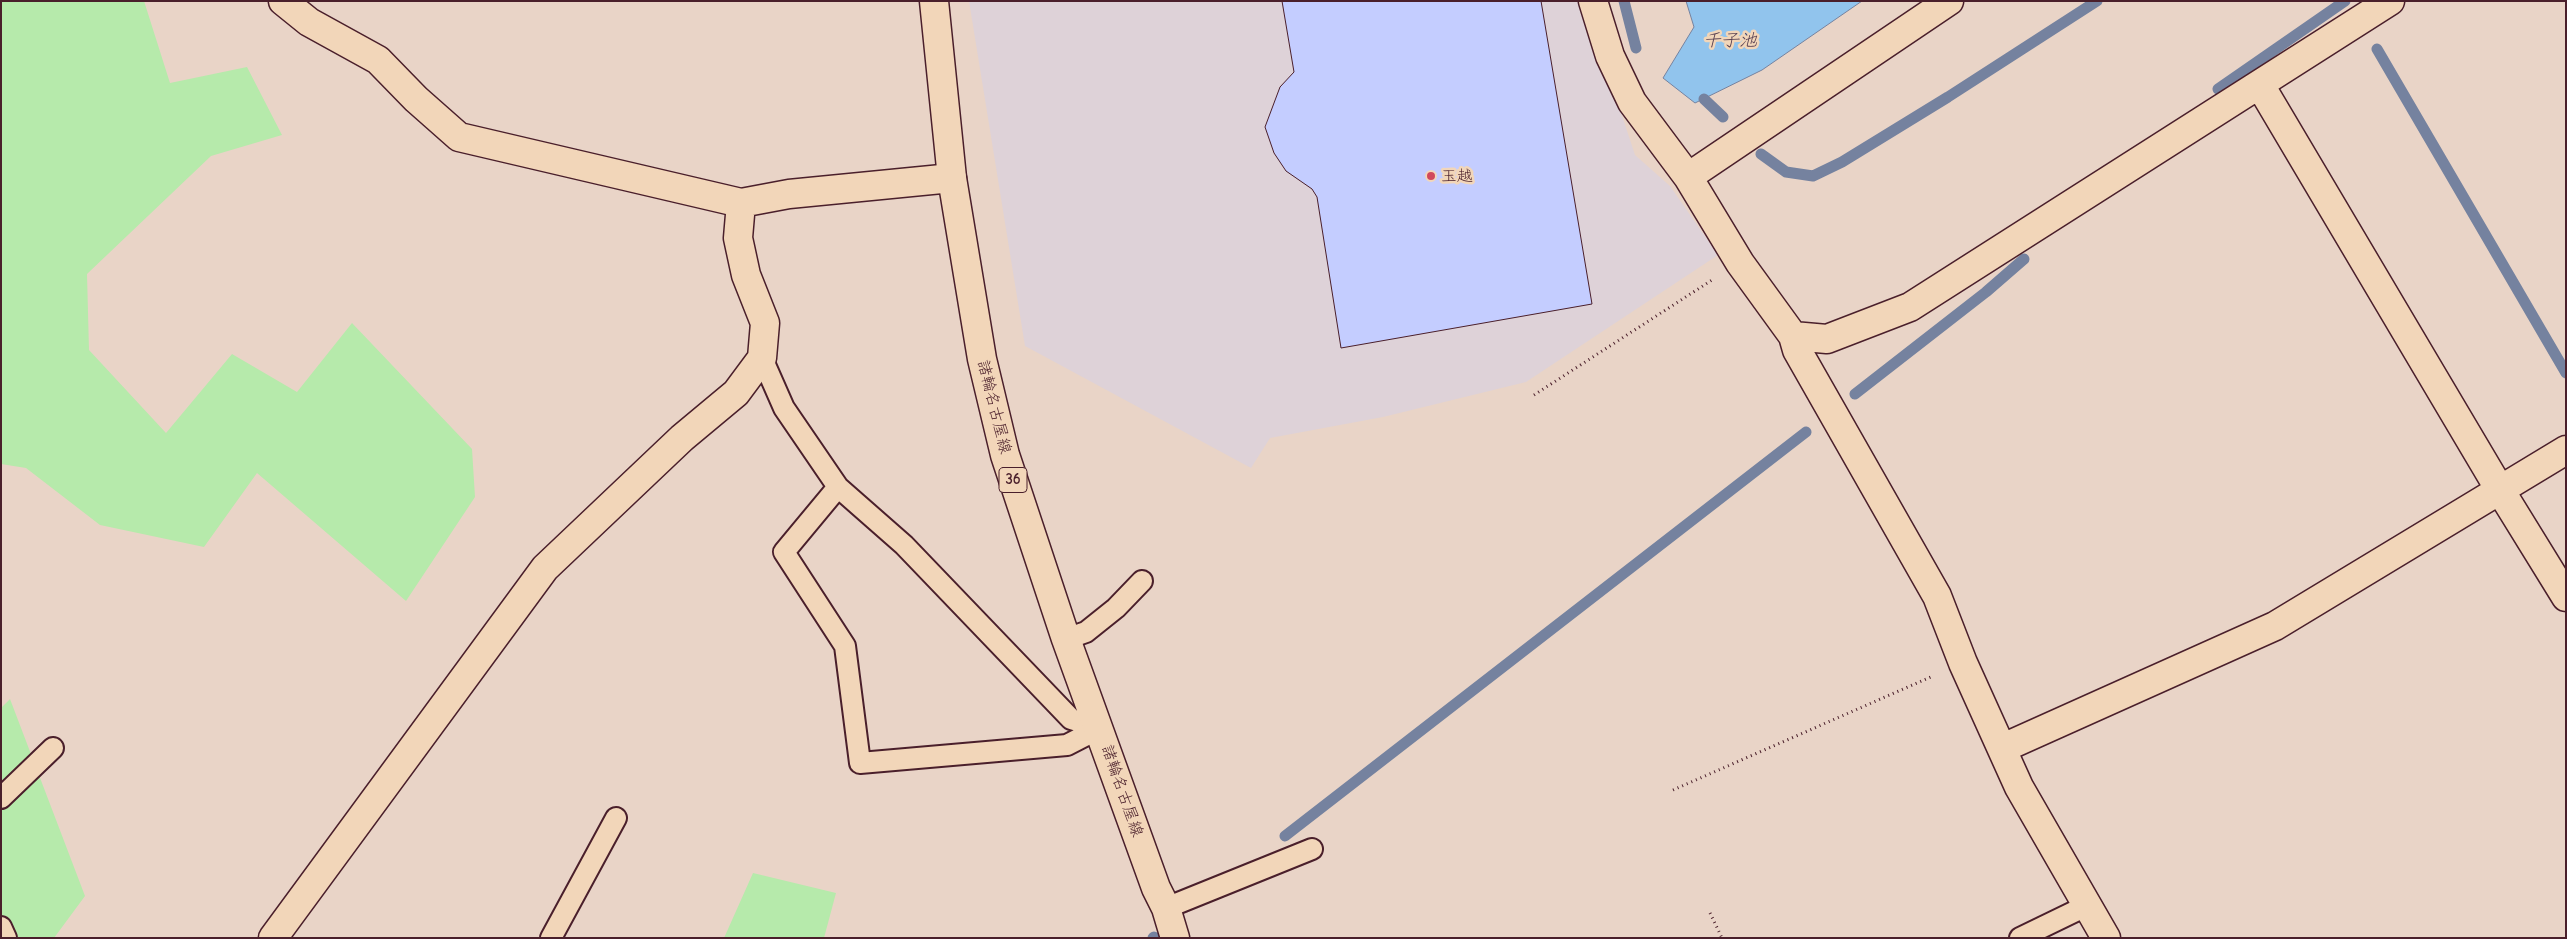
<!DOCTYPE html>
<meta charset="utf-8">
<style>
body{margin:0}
#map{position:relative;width:2567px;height:939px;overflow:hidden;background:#e9d4c7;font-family:"Comic Neue",sans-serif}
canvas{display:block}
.frame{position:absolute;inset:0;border:2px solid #4a1f2b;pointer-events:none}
</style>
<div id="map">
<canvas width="2567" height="939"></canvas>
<div class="frame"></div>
</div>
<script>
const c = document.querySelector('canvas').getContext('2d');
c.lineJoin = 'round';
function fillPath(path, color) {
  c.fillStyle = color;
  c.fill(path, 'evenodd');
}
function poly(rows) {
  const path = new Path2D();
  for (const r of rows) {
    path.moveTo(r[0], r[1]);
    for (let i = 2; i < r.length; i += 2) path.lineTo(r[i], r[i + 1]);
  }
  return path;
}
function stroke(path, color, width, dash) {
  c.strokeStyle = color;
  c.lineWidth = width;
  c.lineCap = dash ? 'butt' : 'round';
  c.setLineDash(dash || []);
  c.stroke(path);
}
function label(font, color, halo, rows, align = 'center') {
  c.font = font + ' "Comic Neue","Klee One",sans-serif';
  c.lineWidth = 5;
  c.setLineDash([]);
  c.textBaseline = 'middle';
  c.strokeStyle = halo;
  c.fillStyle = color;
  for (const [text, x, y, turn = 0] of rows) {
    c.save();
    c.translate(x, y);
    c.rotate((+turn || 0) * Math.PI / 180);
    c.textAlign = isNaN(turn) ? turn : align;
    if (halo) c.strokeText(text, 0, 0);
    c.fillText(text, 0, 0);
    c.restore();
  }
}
const built = poly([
 [969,1,1584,1,1635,155,1670,186,1718,255,1526,382,1383,417,1270,438,1251,468,1025,346]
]);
const green = poly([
 [1,1,144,1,170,83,247,67,282,135,211,156,87,274,89,350,166,433,232,354,297,392,352,323,472,449,475,497,406,601,257,473,204,547,100,525,26,468,1,464],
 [10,699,85,896,54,938,1,938,1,708],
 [753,873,836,893,824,938,724,938]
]);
const water = poly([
 [1686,1,1862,1,1762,70,1695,103,1663,78,1694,27,1686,1]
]);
const stream = poly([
 [1624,1,1636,48],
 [2377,49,2566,373],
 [2218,89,2345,1],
 [1704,99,1723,117],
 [1761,154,1786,172,1813,176,1842,162,1948,97,2097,1],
 [1855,394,1986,292,2024,259],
 [1285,836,1806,432],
 [1153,938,1154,937]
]);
const building = poly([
 [1282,1,1541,1,1592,304,1341,348,1317,197,1312,189,1286,171,1274,153,1265,127,1280,87,1294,72,1282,1]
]);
const path = poly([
 [1534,395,1712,280],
 [1673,790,1933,676],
 [1710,913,1722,938]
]);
const service = poly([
 [762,358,784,408,838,487,904,545,1071,719,1100,728],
 [838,487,784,552,845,646,860,763,1067,745,1100,728],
 [1066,639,1086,632,1116,608,1142,581],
 [1,798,53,748],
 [1166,908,1312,849],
 [1,927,6,938],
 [551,938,616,818],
 [2020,938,2086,906]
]);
const minor = poly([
 [283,1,309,22,378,60,416,99,459,137,741,203,789,194,952,178],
 [1593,1,1610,56,1632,102,1688,177,1740,263,1793,336,1797,350,1937,596,1963,663,2019,787,2106,938],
 [2260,85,2500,490,2566,597],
 [1688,177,1949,1],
 [1793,336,1827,339,1910,307,2390,1],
 [2003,748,2275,626,2566,450],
 [273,938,545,568,682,438,736,393,762,358,765,323,746,275,738,238,741,203]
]);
const primary = poly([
 [934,1,952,178,982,359,1005,455,1066,639,1156,888,1166,908,1175,938]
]);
const markers = [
 [1431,176,5,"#d1495b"]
];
const shields = [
 [1013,480,28]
];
const shieldNames = [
 ["36",1013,480]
];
const poiNames = [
 ["玉越",1441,176]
];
const streetNames = [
 ["諸輪名古屋線",994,407,76],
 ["諸輪名古屋線",1122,791,71]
];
const waterNames = [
 ["千子池",1730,41]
];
fillPath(built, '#ded2d8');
fillPath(green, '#b6eaab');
fillPath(water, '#91c4ed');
stroke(water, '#75829f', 1);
stroke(stream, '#75829f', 11);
fillPath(building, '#c4cdff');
stroke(building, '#4a1f2b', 1);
stroke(service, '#4a1f2b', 24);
stroke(minor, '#4a1f2b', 31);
stroke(primary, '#4a1f2b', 31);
stroke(path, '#4a1f2b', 3, [1, 4]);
stroke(service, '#f2d6b9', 20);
stroke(minor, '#f2d6b9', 28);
stroke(primary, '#f2d6b9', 28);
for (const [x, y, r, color] of markers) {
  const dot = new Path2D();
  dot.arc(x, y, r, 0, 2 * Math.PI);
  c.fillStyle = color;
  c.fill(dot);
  stroke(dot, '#f2d6b9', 2);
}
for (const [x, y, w] of shields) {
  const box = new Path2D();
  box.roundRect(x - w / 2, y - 12.5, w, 25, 4);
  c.fillStyle = '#f2d6b9';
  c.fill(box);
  stroke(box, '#4a1f2b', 1);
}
label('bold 15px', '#4a1f2b', null, shieldNames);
label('16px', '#4a1f2b', '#f2d6b9', poiNames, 'left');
label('16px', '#4a1f2b', '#f2d6b9', streetNames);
label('italic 18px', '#584052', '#f2d6b9', waterNames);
</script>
